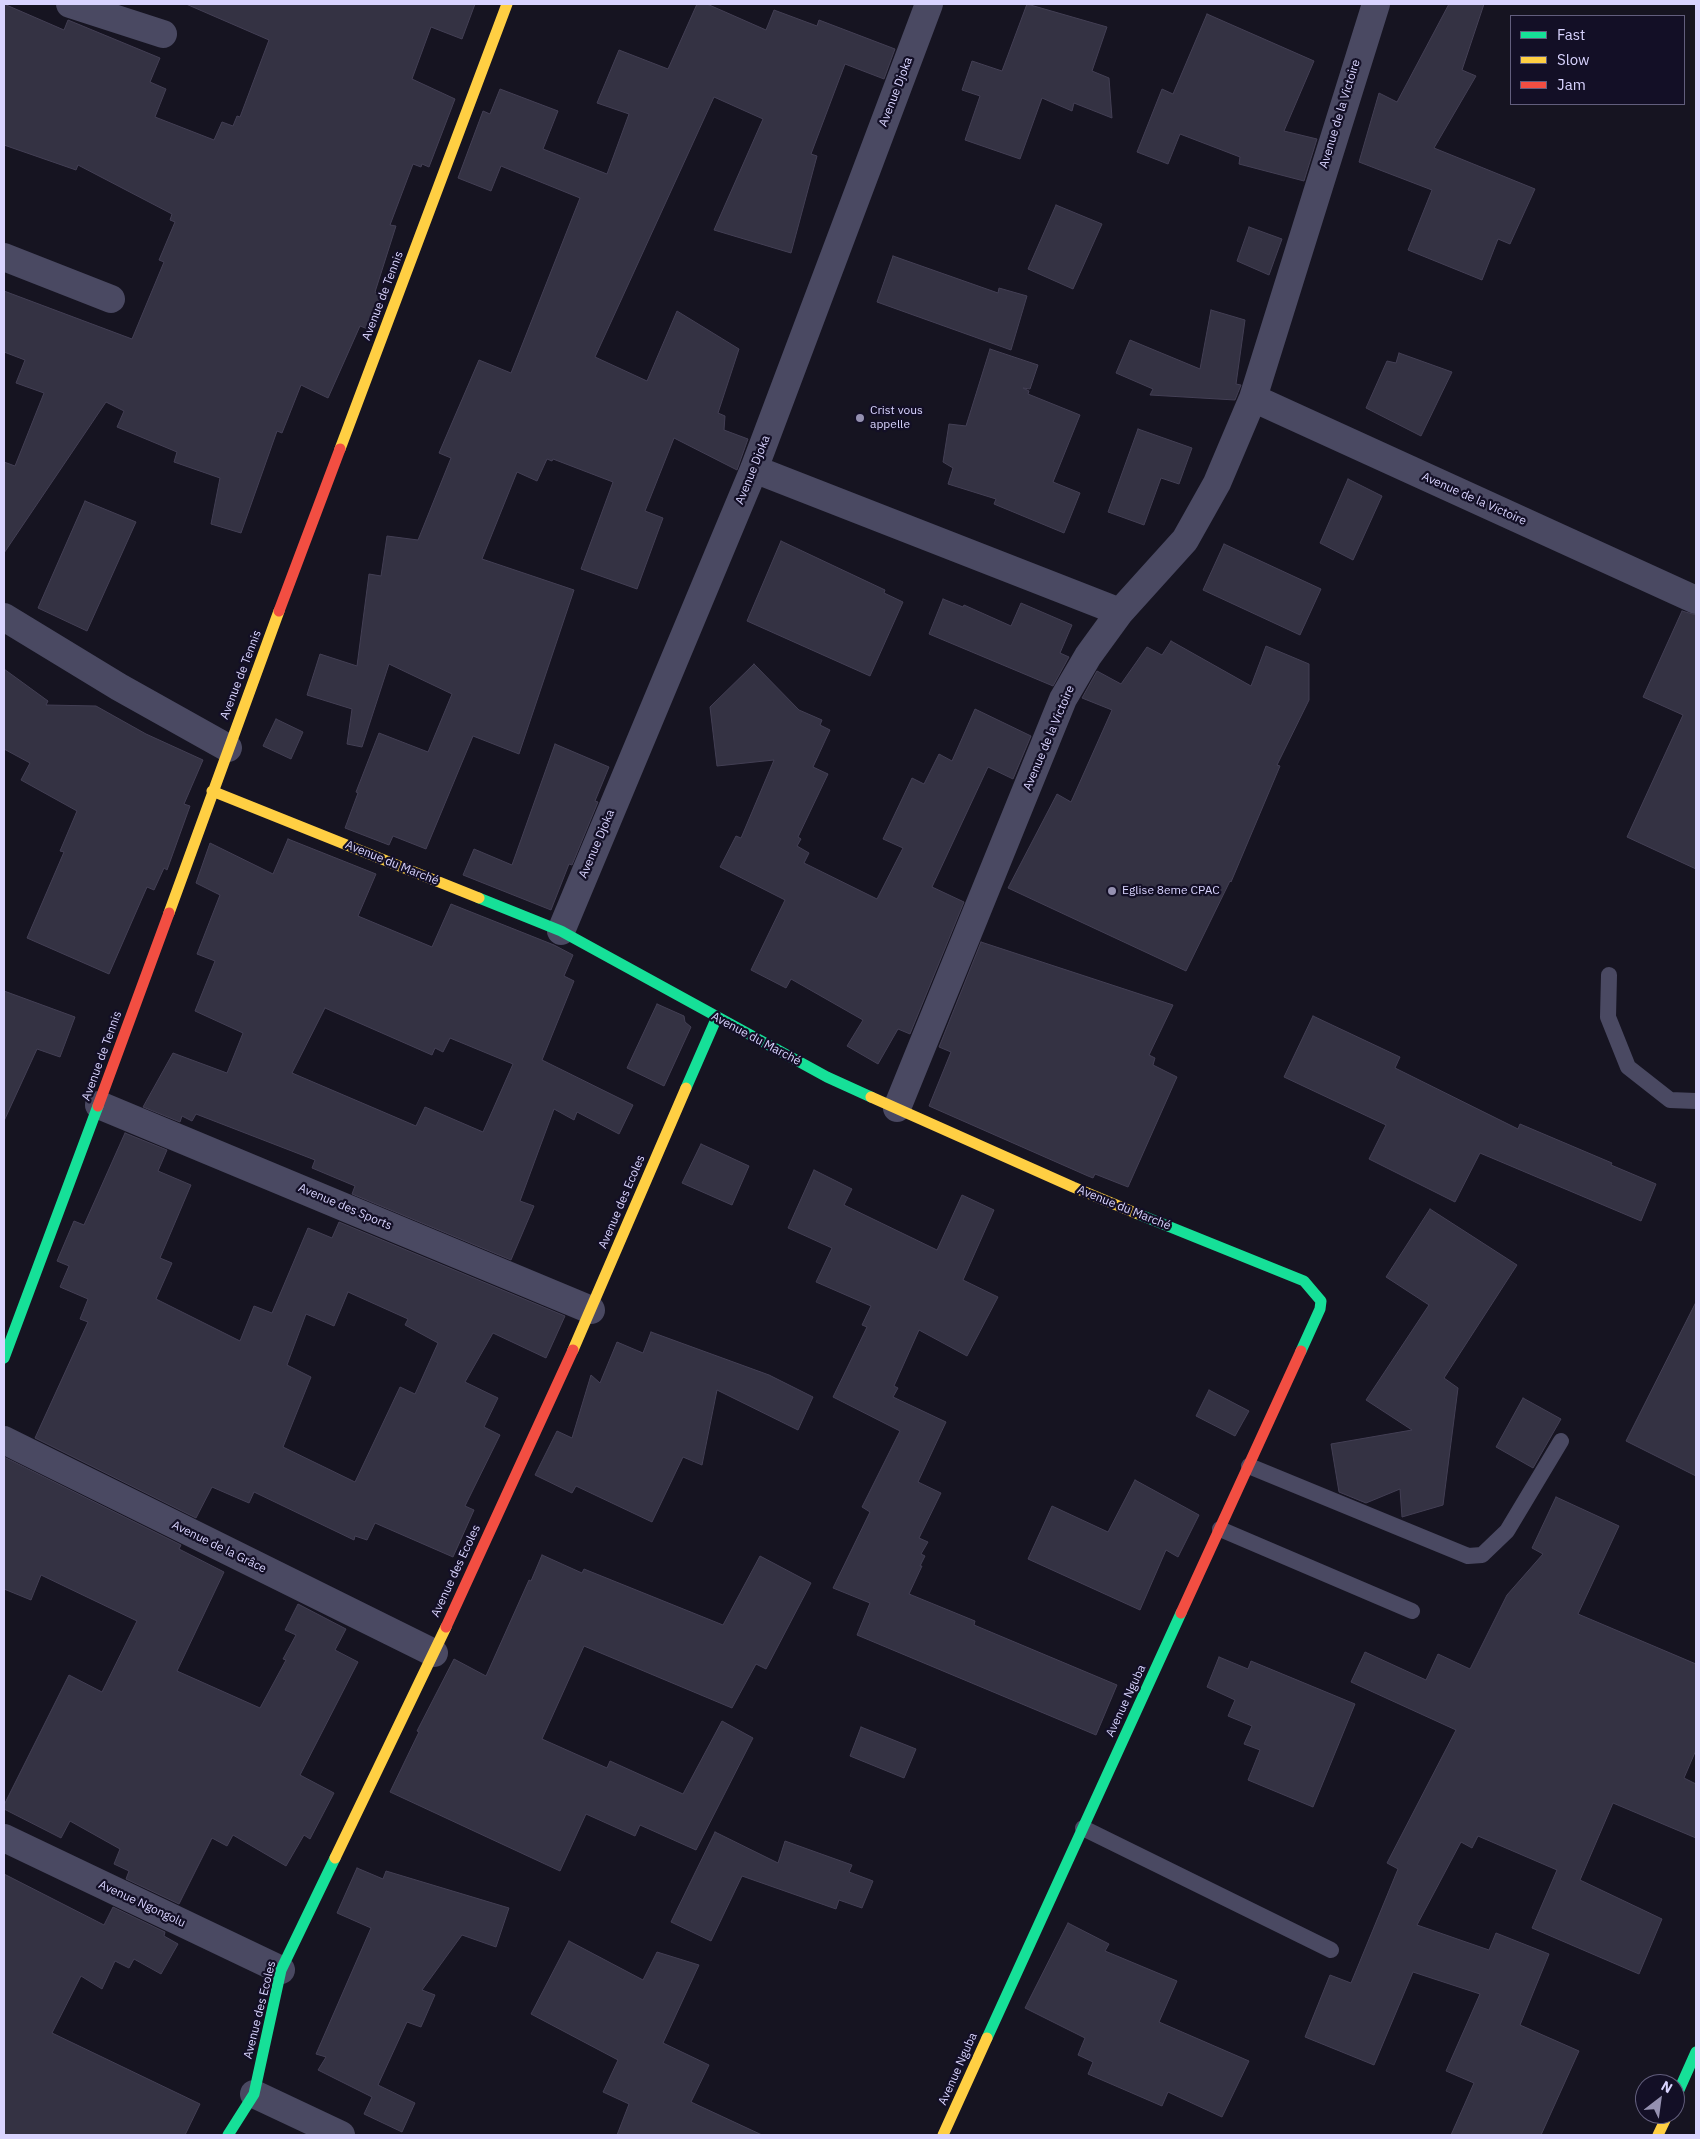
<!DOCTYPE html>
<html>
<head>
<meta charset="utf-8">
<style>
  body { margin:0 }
  #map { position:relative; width:1700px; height:2139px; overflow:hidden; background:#161421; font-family:"IBM Plex Sans",sans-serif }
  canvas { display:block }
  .frame { position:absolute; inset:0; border:5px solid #d9d4ff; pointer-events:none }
  .legend { position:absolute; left:1510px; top:15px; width:175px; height:90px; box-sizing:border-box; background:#130f26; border:1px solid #625e7d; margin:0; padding:6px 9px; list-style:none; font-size:15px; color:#d9d4ff }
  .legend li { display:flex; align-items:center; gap:10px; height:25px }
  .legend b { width:25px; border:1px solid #625e7d }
  .north { position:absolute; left:1635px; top:2074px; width:50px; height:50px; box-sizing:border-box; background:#130f26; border:1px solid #625e7d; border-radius:50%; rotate:30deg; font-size:14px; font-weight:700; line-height:20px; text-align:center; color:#d9d4ff }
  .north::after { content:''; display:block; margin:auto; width:18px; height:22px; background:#9591b1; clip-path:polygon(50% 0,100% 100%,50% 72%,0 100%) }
</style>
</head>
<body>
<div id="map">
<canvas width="1700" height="2139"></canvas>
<div class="frame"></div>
<ul class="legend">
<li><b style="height:6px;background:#16e098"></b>Fast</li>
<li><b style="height:6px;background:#ffcf43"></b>Slow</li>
<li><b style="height:6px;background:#f24e42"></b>Jam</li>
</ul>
<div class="north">N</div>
</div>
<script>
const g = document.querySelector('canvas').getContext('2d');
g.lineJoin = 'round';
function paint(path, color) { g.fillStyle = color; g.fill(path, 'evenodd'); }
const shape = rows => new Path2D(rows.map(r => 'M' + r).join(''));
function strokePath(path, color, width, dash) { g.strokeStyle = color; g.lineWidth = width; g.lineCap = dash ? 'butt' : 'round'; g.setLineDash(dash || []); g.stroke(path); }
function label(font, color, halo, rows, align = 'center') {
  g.font = font + ' "IBM Plex Sans",sans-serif'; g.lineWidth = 4.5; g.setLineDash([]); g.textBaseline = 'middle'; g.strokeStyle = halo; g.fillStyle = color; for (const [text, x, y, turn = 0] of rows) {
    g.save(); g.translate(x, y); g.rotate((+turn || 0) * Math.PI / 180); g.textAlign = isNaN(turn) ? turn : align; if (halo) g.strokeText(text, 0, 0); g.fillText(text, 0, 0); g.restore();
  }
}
const building = shape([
  [4,4,64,30,68,20,160,58,150,82,166,89,155,117,214,140,222,122,233,126,237,116,240,117,269,40,186,4,475,4,462,39,431,27,412,79,455,99,429,167,422,164,421,167,413,164,390,225,396,226,375,292,381,295,368,329,360,326,328,398,301,385,282,433,277,431,241,533,211,524,220,478,174,462,177,452,117,427,124,411,106,402,4,553,4,462,15,466,44,393,16,383,25,360,4,352,4,291,132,339,164,262,159,260,175,222,170,220,172,214,78,165,76,170,4,145,4,4],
  [697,4,707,4,766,30,774,10,817,26,819,20,895,49,884,79,845,64,811,154,817,156,791,253,714,230,763,119,714,97,595,357,647,381,677,311,739,349,718,413,725,416,724,430,748,439,737,470,674,438,645,511,663,518,637,589,581,569,613,482,553,459,552,461,547,459,537,481,517,472,482,559,574,590,519,754,473,736,426,849,393,836,389,845,345,828,358,793,356,792,379,733,428,752,452,694,389,664,362,747,347,744,352,709,307,695,320,654,357,666,369,574,381,576,387,536,418,540,451,458,439,453,479,360,511,373,580,198,501,166,491,191,458,178,483,111,490,114,500,89,558,111,543,149,607,174,629,114,597,103,619,50,668,69,697,4],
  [1027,4,1107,27,1092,71,1109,78,1112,118,1074,103,1072,111,1042,98,1020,159,965,140,980,96,962,90,972,61,1002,71,1027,4],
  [1449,4,1484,4,1462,70,1476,76,1434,148,1535,189,1510,244,1498,239,1482,280,1408,250,1432,190,1359,162,1379,93,1397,102,1449,4],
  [1207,14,1314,61,1284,131,1317,139,1304,181,1239,164,1240,157,1180,134,1168,164,1137,152,1162,89,1173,94,1207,14],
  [1056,205,1102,224,1073,289,1028,269,1056,205],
  [1249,227,1282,239,1269,275,1237,261,1249,227],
  [893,256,998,293,999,288,1027,296,1011,350,877,302,893,256],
  [1211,310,1245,320,1236,384,1241,385,1235,400,1150,395,1153,389,1116,373,1130,340,1200,369,1211,310],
  [990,349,1038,365,1030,389,1023,388,1029,391,1028,394,1080,415,1053,482,1080,493,1064,533,994,504,996,499,948,484,953,468,943,462,949,424,966,426,990,349],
  [1399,353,1452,372,1421,436,1366,408,1387,361,1396,363,1399,353],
  [1138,429,1192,448,1179,484,1161,478,1144,525,1108,512,1138,429],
  [1348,479,1382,496,1353,560,1320,543,1348,479],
  [85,501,136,522,87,631,38,608,85,501],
  [781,541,885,590,884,593,903,602,870,676,747,621,781,541],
  [1224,544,1321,589,1300,635,1203,590,1224,544],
  [943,599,963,607,964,605,1011,626,1021,603,1072,625,1060,653,1069,657,1053,686,929,634,943,599],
  [1682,611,1696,615,1696,869,1627,837,1683,715,1643,697,1682,611],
  [1171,641,1251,686,1266,646,1309,664,1309,700,1277,765,1280,766,1231,882,1230,881,1186,971,1008,888,1057,794,1071,802,1112,710,1082,698,1097,671,1121,684,1147,647,1162,655,1171,641],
  [754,664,799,710,822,720,820,725,830,730,813,767,828,774,798,837,801,839,797,846,809,853,804,863,877,899,903,848,883,839,912,778,924,784,939,754,952,761,975,709,1031,736,1013,779,988,767,932,887,964,902,910,1034,898,1029,878,1064,847,1046,863,1020,791,979,786,988,751,970,785,900,720,867,736,836,741,838,774,760,717,766,710,707,754,664],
  [4,669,48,701,46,705,96,706,146,734,203,760,184,804,190,806,167,870,164,868,154,890,147,887,109,974,27,938,64,852,60,851,77,811,21,780,30,763,4,749,4,669],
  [276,719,303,732,291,759,263,746,276,719],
  [555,744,609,767,595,801,598,802,572,865,569,864,551,910,463,875,474,849,512,865,555,744],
  [288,839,376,874,358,916,432,947,451,904,554,945,573,955,564,976,574,981,542,1060,633,1105,619,1134,577,1112,574,1120,554,1109,520,1201,534,1206,511,1260,352,1194,355,1186,312,1168,315,1160,196,1114,192,1121,182,1116,180,1122,143,1107,173,1053,227,1073,243,1033,195,1011,215,961,197,954,220,895,196,883,210,843,273,874,288,839],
  [325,1008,432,1055,435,1048,443,1052,450,1038,513,1064,483,1132,425,1107,416,1126,292,1073,325,1008],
  [981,942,1173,1005,1149,1055,1155,1058,1153,1065,1177,1077,1128,1187,1095,1174,1093,1178,1088,1176,929,1106,951,1052,939,1047,981,942],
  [4,991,75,1017,60,1057,37,1049,4,1121,4,991],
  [657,1004,684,1016,685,1022,691,1027,664,1086,627,1068,657,1004],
  [1313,1016,1400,1057,1395,1068,1518,1129,1520,1124,1612,1163,1611,1165,1656,1184,1641,1221,1480,1153,1455,1202,1369,1159,1386,1125,1284,1077,1313,1016],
  [125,1133,167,1150,158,1171,191,1185,160,1258,172,1263,156,1299,240,1341,254,1306,272,1313,308,1228,332,1238,339,1222,565,1316,546,1358,493,1333,465,1382,498,1398,484,1427,500,1435,465,1506,474,1510,453,1557,375,1523,367,1540,355,1536,354,1540,254,1492,249,1503,212,1487,196,1518,35,1438,88,1322,80,1319,88,1299,60,1287,69,1266,57,1261,74,1221,84,1225,125,1133],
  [348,1292,408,1319,405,1325,438,1343,415,1394,400,1387,355,1482,283,1447,311,1377,287,1365,306,1314,334,1326,348,1292],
  [701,1144,749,1166,732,1205,682,1183,701,1144],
  [814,1170,852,1189,844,1205,937,1250,962,1195,994,1210,963,1280,998,1297,967,1356,919,1330,894,1386,898,1388,893,1397,946,1422,918,1482,941,1493,919,1538,928,1542,921,1554,925,1556,920,1566,922,1566,909,1594,975,1621,974,1625,1117,1685,1096,1735,857,1635,870,1603,833,1588,870,1512,862,1507,900,1431,833,1397,867,1327,862,1325,871,1306,816,1282,832,1248,788,1228,814,1170],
  [1430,1209,1517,1265,1444,1378,1458,1388,1443,1505,1402,1517,1400,1489,1366,1503,1339,1492,1331,1444,1412,1430,1366,1400,1429,1305,1386,1277,1430,1209],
  [1696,1302,1696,1476,1626,1441,1696,1302],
  [651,1332,769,1375,813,1397,798,1430,717,1390,702,1465,683,1457,652,1522,576,1486,572,1493,535,1475,557,1431,572,1438,591,1375,600,1383,617,1342,643,1353,651,1332],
  [1209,1390,1249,1411,1235,1436,1196,1416,1209,1390],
  [1523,1398,1561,1419,1533,1468,1496,1447,1523,1398],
  [4,1457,181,1545,179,1549,224,1572,177,1671,260,1708,286,1660,283,1659,296,1635,285,1630,298,1604,346,1629,335,1650,358,1662,300,1775,334,1793,310,1839,304,1835,286,1866,233,1835,227,1846,212,1838,179,1904,126,1879,129,1871,114,1864,120,1849,70,1821,61,1838,4,1809,4,1805,69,1675,102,1692,137,1621,41,1575,31,1600,4,1589,4,1457],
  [1135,1480,1199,1515,1178,1557,1166,1550,1140,1610,1028,1559,1052,1506,1108,1532,1135,1480],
  [1556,1497,1619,1526,1578,1614,1696,1664,1696,1750,1684,1778,1696,1784,1696,1838,1613,1803,1580,1880,1662,1919,1639,1974,1532,1928,1557,1870,1478,1836,1472,1848,1461,1842,1417,1925,1489,1950,1496,1933,1549,1954,1520,2025,1579,2051,1541,2135,1451,2135,1474,2083,1446,2071,1480,1994,1413,1972,1374,2065,1305,2037,1330,1975,1351,1983,1398,1869,1387,1863,1456,1730,1351,1682,1365,1652,1426,1680,1438,1654,1470,1669,1507,1595,1543,1554,1532,1548,1556,1497],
  [542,1555,582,1573,584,1569,723,1625,760,1556,811,1583,766,1669,756,1664,732,1708,584,1646,542,1739,607,1768,610,1761,683,1794,722,1721,753,1738,696,1850,640,1825,635,1836,586,1814,560,1871,390,1792,419,1732,417,1731,454,1659,486,1676,529,1580,531,1581,542,1555],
  [1219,1657,1248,1669,1251,1661,1355,1704,1313,1807,1248,1780,1260,1750,1244,1744,1252,1726,1228,1716,1235,1700,1207,1687,1219,1657],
  [861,1727,916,1749,904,1778,850,1756,861,1727],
  [715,1832,778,1863,785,1841,852,1865,849,1872,873,1881,862,1908,839,1900,836,1909,742,1876,711,1941,671,1922,715,1832],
  [357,1868,383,1879,386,1871,509,1908,496,1947,462,1935,422,1990,435,1995,421,2027,407,2022,378,2085,415,2103,402,2132,364,2114,372,2097,318,2070,326,2057,316,2054,371,1928,337,1913,357,1868],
  [4,1874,104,1925,113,1907,165,1932,164,1936,178,1944,161,1974,134,1959,129,1968,115,1961,102,1989,81,1976,52,2033,200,2104,185,2135,4,2135,4,1874],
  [1068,1923,1109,1944,1105,1951,1177,1981,1159,2022,1249,2061,1222,2117,1168,2092,1162,2106,1088,2074,1093,2062,1078,2055,1085,2038,1025,2008,1068,1923],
  [569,1941,643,1980,657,1952,699,1965,663,2043,709,2065,691,2102,762,2135,617,2135,629,2104,603,2092,618,2060,531,2014,569,1941]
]);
const lane = shape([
  [1609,975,1608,1017,1628,1067,1670,1100,1696,1101],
  [1249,1466,1468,1556,1482,1555,1507,1531,1561,1441],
  [1220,1529,1412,1611],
  [1083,1828,1331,1950]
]);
const street = shape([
  [70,4,163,34],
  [4,257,111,299],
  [1253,398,1696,600],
  [754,469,1120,612],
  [4,617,119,687,228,748],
  [561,931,754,469,929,4],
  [99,1105,591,1310],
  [897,1108,1063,699,1088,656,1120,612,1185,540,1217,483,1253,398,1376,4],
  [4,1440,434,1653],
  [4,1838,281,1970],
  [254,2094,341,2135]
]);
const fast = shape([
  [479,898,561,931,827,1077,871,1097],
  [686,1088,717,1017],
  [1138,1214,1304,1281,1321,1301,1320,1309,1301,1351],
  [4,1358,98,1106],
  [987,2038,1181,1613],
  [1675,2099,1696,2052],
  [228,2135,254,2094,281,1970,335,1858]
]);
const slow = shape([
  [340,449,507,4],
  [212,791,479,898],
  [169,913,279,611],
  [871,1097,1073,1187,1138,1214],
  [573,1350,686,1088],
  [335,1858,446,1627],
  [943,2135,987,2038],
  [1658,2135,1668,2114]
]);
const jam = shape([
  [279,611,340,449],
  [98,1106,169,913],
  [1181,1613,1301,1351],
  [446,1627,573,1350]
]);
const markers = [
  [860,418,5,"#9591b1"],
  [1112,891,5,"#9591b1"]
];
const streetNames = [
  ["Avenue Djoka",896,92,-69],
  ["Avenue de la Victoire",1340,114,-73],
  ["Avenue de Tennis",383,296,-69],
  ["Avenue Djoka",753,470,-68],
  ["Avenue de la Victoire",1474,499,24],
  ["Avenue de Tennis",241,675,-69],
  ["Avenue de la Victoire",1049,738,-67],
  ["Avenue Djoka",597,844,-67],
  ["Avenue du Marché",392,863,22],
  ["Avenue du Marché",756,1039,28],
  ["Avenue de Tennis",102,1056,-70],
  ["Avenue des Ecoles",622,1202,-67],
  ["Avenue des Sports",345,1207,23],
  ["Avenue du Marché",1124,1208,22],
  ["Avenue de la Grâce",219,1547,26],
  ["Avenue des Ecoles",456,1571,-65],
  ["Avenue Nguba",1126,1701,-65],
  ["Avenue Ngongolu",142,1904,25],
  ["Avenue des Ecoles",260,2010,-76],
  ["Avenue Nguba",958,2069,-66]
];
const poiNames = [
  ["Crist vous",870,411],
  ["appelle",870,425],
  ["Eglise 8eme CPAC",1122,891]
];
paint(building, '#343243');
strokePath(building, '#433f54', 1);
strokePath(lane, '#4a4962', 16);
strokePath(street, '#4a4962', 28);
strokePath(fast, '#16e098', 11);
strokePath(slow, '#ffcf43', 11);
strokePath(jam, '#f24e42', 11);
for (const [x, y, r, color] of markers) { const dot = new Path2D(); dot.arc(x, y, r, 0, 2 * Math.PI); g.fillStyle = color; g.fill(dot); strokePath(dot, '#130f26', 2); }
label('12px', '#d9d4ff', '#130f26', streetNames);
label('12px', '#d9d4ff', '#130f26', poiNames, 'left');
</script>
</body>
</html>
